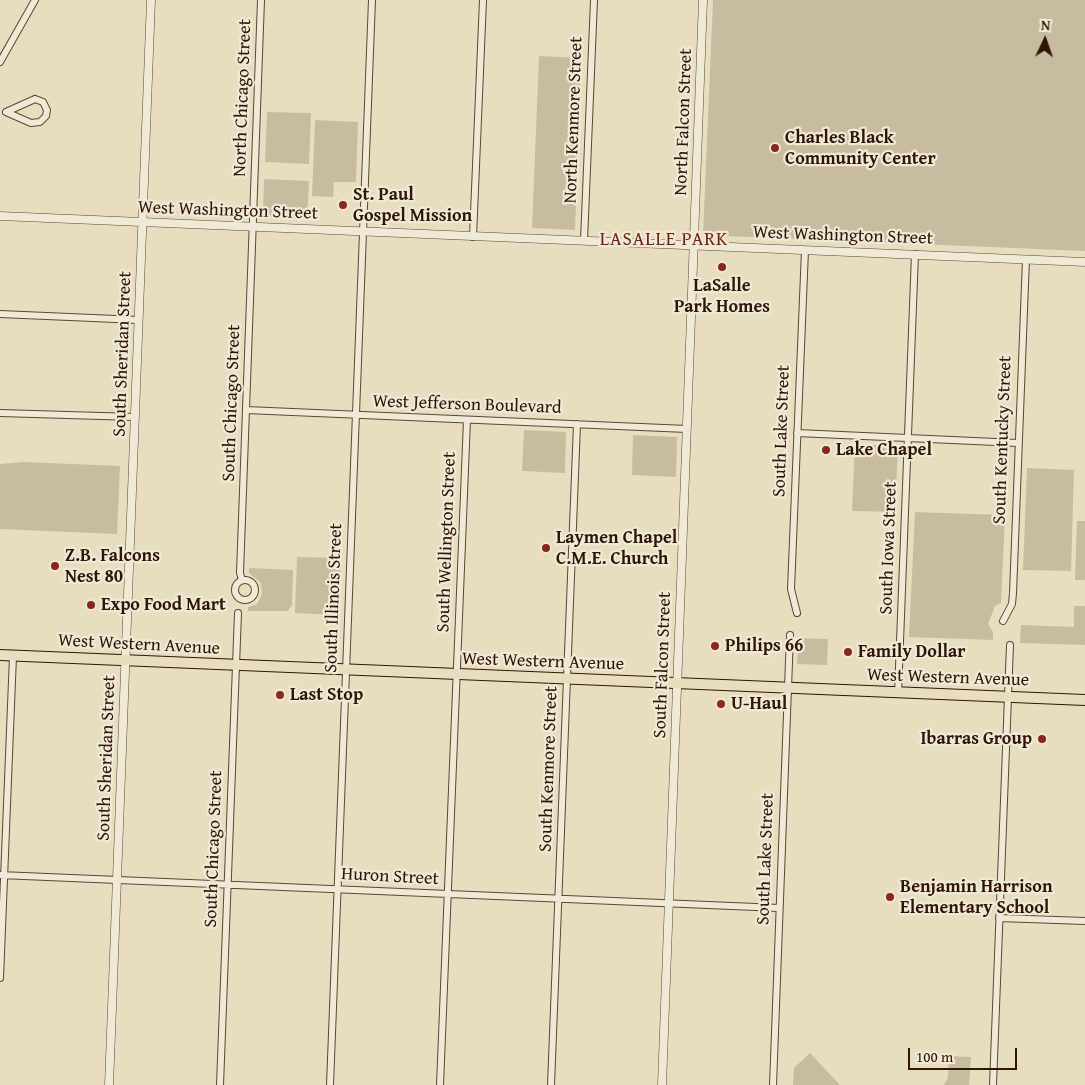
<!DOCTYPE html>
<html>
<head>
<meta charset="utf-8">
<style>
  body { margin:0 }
  #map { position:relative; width:1085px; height:1085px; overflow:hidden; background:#e7dec0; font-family:"Gentium Book Plus",serif }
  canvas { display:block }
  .north { position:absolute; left:1020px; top:15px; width:50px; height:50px; -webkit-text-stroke:4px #efead6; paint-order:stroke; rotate:3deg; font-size:14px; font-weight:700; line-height:20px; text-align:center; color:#301405 }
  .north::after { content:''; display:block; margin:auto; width:18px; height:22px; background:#301405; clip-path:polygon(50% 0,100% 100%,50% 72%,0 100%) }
  .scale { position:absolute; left:908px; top:1048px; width:109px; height:22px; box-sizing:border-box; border:2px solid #301405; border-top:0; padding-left:6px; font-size:15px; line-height:18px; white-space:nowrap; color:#301405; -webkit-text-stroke:4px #efead6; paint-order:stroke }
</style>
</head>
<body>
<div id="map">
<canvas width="1085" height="1085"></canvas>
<div class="north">N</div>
<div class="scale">100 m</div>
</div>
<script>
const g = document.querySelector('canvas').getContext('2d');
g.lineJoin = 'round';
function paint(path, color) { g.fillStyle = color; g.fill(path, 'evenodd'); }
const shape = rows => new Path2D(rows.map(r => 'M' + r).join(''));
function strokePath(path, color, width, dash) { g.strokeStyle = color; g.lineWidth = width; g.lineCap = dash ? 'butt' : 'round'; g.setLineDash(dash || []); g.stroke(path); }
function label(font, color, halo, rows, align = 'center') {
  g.font = font + ' "Gentium Book Plus",serif'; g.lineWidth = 4.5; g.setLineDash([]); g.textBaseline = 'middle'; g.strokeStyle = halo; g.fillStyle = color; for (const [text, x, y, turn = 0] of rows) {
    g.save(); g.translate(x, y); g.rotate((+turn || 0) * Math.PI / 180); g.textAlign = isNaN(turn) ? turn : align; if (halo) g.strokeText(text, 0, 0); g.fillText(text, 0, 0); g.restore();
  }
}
const green = shape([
  [713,0,1085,0,1085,251,703,235],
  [539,56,581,58,575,230,532,228],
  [267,112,311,113,309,164,265,162],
  [315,120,358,122,356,182,334,182,333,197,312,196],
  [264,179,309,181,307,219,263,217],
  [524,430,566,432,565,473,522,471],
  [633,435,677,437,676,477,632,475],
  [855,444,898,446,895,512,852,511],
  [24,462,120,466,117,534,0,529,0,464],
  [1027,468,1074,470,1071,571,1023,570],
  [915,512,1005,515,1001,603,995,606,988,624,993,632,993,640,909,637],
  [1077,521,1085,521,1085,580,1075,580],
  [297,557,341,558,339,615,295,613],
  [249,568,293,570,292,605,288,611,248,611,248,607,257,604,262,594,261,583,249,573],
  [1074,606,1085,606,1085,645,1020,643,1021,625,1074,627],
  [799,638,828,639,827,665,797,664],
  [810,1053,840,1085,793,1085,794,1068],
  [949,1056,971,1057,969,1085,944,1085,948,1077]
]);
const minor = shape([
  [0,62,35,0],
  [35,99,43,102,47,110,46,116,40,122,31,123,6,112,35,99],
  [473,237,483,0],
  [584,241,594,0],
  [0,314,139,320],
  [246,410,687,429],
  [0,413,135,417],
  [797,433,1018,443],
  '235 590a10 10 0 1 1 20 0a10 10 0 1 1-20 0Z',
  [242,580,240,573,261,0],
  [797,613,791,589,805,250],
  [1003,621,1012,604,1013,593,1026,259],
  [898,693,915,254],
  [0,875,779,908],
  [999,918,1085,921],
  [0,978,13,656],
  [220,1085,238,613],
  [330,1085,372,0],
  [440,1085,467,420],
  [551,1085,577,424],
  [773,1085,790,635],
  [993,1085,1010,645]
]);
const tertiary = shape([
  [0,216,1085,262],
  [109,1085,151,0],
  [662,1085,703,0]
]);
const primary = shape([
  [0,655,1085,700]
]);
const markers = [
  [775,148,5,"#8f2418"],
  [343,205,5,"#8f2418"],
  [722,267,5,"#8f2418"],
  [826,450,5,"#8f2418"],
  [546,548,5,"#8f2418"],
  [55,566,5,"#8f2418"],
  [91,605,5,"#8f2418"],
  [715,646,5,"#8f2418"],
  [848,652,5,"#8f2418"],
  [280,695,5,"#8f2418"],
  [721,704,5,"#8f2418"],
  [1042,739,5,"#8f2418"],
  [890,897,5,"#8f2418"]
];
const streetNames = [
  ["North Chicago Street",243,98,-88],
  ["North Kenmore Street",574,120,-88],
  ["North Falcon Street",684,122,-88],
  ["West Washington Street",228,211,2],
  ["West Washington Street",843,236,2],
  ["South Sheridan Street",123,354,-88],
  ["South Chicago Street",232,403,-88],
  ["West Jefferson Boulevard",467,405,2],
  ["South Lake Street",782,431,-88],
  ["South Kentucky Street",1003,440,-88],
  ["South Wellington Street",447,542,-88],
  ["South Iowa Street",889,548,-88],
  ["South Illinois Street",334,598,-88],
  ["West Western Avenue",139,645,3],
  ["West Western Avenue",543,662,2],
  ["South Falcon Street",663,665,-88],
  ["West Western Avenue",948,678,2],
  ["South Sheridan Street",107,758,-88],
  ["South Kenmore Street",549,769,-88],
  ["South Chicago Street",214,849,-88],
  ["South Lake Street",766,859,-88],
  ["Huron Street",390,877,3]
];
const poiNames = [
  ["Charles Black",785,138],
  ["Community Center",785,159],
  ["St. Paul",353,195],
  ["Gospel Mission",353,216],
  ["LaSalle",722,286,"center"],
  ["Park Homes",722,307,"center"],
  ["Lake Chapel",836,450],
  ["Laymen Chapel",556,538],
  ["C.M.E. Church",556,559],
  ["Z.B. Falcons",65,556],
  ["Nest 80",65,577],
  ["Expo Food Mart",101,605],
  ["Philips 66",725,646],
  ["Family Dollar",858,652],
  ["Last Stop",290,695],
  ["U-Haul",731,704],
  ["Ibarras Group",1032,739,"right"],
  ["Benjamin Harrison",900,887],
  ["Elementary School",900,908]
];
const neighbourhoodNames = [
  ["LASALLE PARK",664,240]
];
paint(green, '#c8bca0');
strokePath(minor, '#5e4634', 8);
strokePath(tertiary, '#5e4634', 9);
strokePath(primary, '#301405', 12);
strokePath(minor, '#efead6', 6);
strokePath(tertiary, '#efead6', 8);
strokePath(primary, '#e7dec0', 10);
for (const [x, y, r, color] of markers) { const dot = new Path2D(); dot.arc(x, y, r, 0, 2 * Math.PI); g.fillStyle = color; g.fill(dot); strokePath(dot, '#efead6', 2); }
label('18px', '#301405', '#efead6', streetNames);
label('bold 18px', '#301405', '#efead6', poiNames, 'left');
g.letterSpacing = '1px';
label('19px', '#7a1f14', '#efead6', neighbourhoodNames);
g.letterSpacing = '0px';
</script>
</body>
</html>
